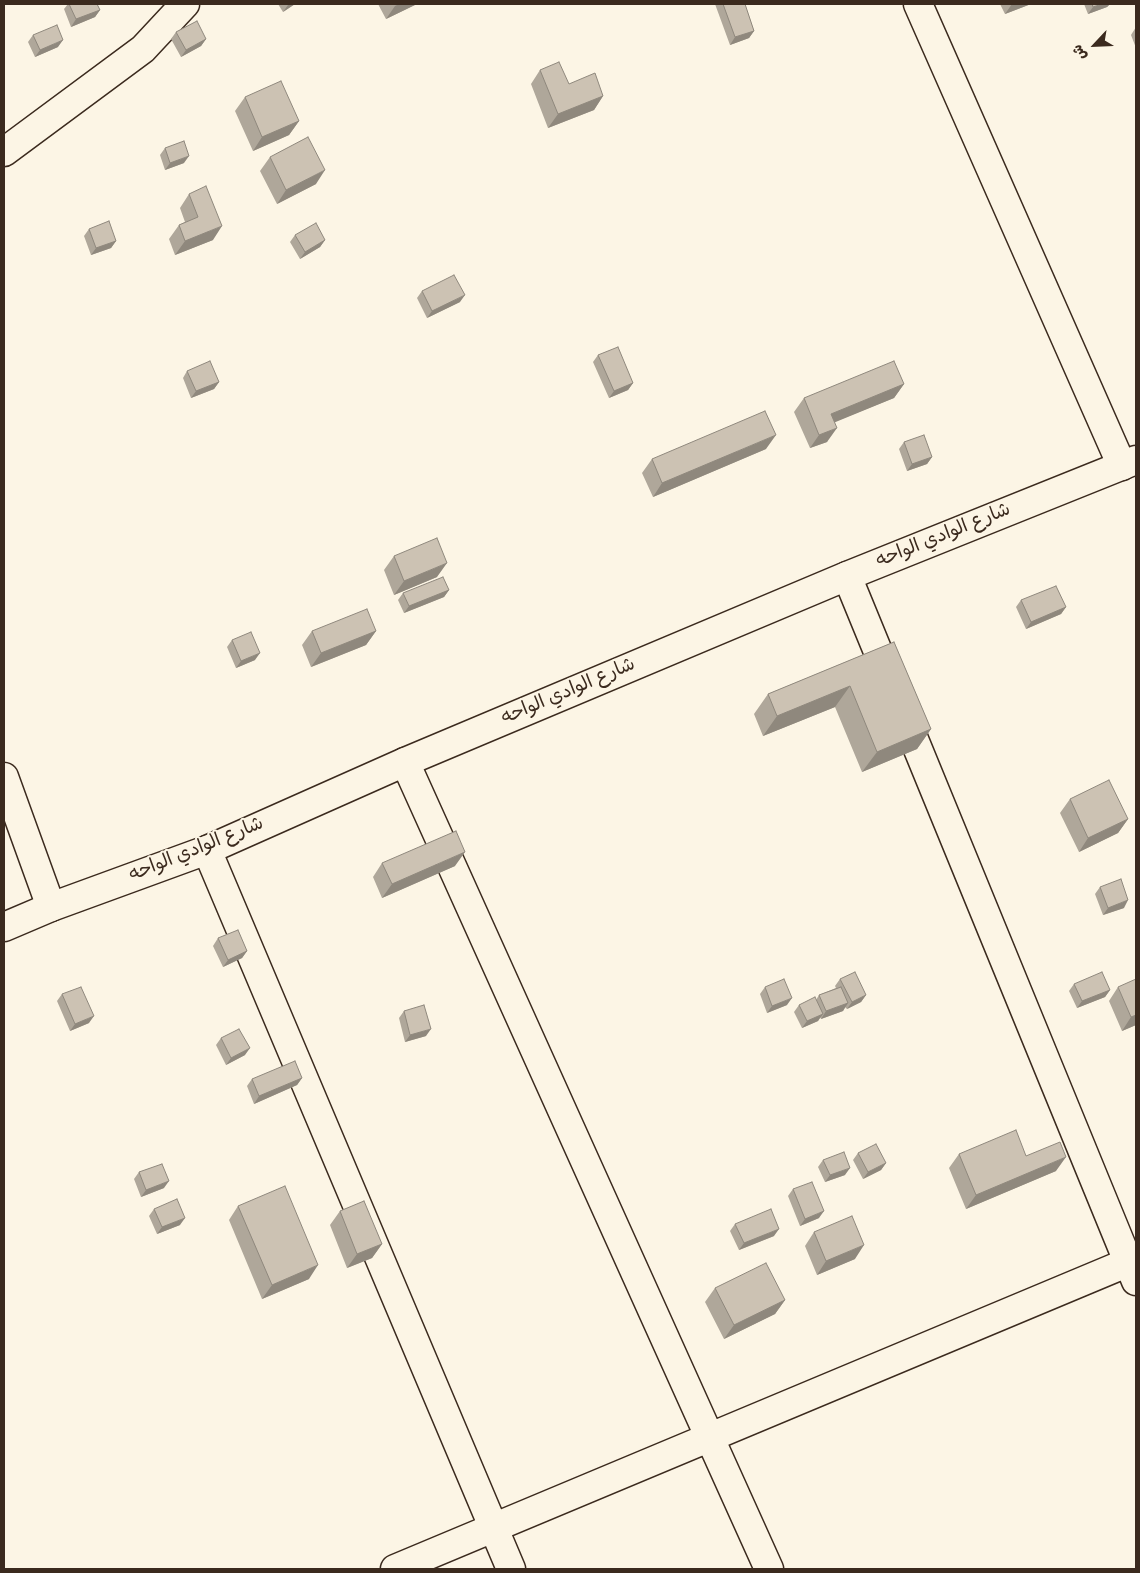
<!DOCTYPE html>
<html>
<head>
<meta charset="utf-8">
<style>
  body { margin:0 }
  #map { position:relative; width:1140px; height:1573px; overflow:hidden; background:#fcf5e5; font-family:"Gochi Hand","Playpen Sans Arabic",sans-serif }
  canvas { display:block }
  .frame { position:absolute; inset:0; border:5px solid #3b2a1e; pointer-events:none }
  .north { position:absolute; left:1070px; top:20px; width:50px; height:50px; -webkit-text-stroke:4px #fcf5e5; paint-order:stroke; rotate:245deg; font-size:14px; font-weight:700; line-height:20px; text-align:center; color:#3b2a1e }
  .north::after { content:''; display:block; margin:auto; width:18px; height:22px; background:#3b2a1e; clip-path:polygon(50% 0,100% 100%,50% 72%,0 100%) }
</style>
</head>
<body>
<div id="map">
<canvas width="1140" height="1573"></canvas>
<div class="frame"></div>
<div class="north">ش</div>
</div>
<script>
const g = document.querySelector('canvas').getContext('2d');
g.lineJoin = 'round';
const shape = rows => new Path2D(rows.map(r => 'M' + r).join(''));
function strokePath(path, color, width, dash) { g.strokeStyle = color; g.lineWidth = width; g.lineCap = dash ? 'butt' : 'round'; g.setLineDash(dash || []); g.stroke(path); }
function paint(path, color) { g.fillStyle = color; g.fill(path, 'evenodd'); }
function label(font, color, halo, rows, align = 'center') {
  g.font = font + ' "Gochi Hand","Playpen Sans Arabic",sans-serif'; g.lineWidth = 4; g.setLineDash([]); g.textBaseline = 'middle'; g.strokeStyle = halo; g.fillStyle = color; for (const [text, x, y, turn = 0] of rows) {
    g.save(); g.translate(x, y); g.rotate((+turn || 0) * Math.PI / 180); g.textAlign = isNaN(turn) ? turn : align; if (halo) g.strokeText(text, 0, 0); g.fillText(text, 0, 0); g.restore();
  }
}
const minor = shape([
  [918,4,1122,466],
  [4,152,143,49,185,4],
  [847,576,1136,1281],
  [405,762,769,1569],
  [4,777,51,907],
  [207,850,511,1569],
  [395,1569,1136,1259]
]);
const major = shape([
  [4,927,51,907,207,850,405,762,847,576,1136,460]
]);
const wall = shape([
  [68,4,97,4,100,10,95,17,71,27,64,9],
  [278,4,295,4,283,12],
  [378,4,417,4,386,19],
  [715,4,745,4,754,31,749,38,730,45],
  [1000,4,1031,4,1005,14],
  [1084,4,1110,4,1107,7,1088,14],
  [1136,27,1136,48,1131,35],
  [176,32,206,39,201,46,181,57,171,39],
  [33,35,58,47,35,57,28,42],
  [540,70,569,84,603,96,594,110,548,128,531,84],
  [245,97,299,121,289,135,253,151,235,111],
  [165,148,184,163,165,170,160,155],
  [270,157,316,184,277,204,260,171],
  [189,194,213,240,175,255,169,239,179,225,185,222,180,208],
  [89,229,116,241,111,248,91,255,84,236],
  [295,235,325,240,320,247,300,259,290,242],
  [422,291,460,302,427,318,417,298],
  [598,355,633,383,628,390,609,398,593,362],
  [187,371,219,382,214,389,191,398,183,378],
  [904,384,894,398,834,422,827,442,810,448,794,412,804,398],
  [904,442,932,457,927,464,907,471,899,449],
  [766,449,653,497,642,473,652,459],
  [394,556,437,577,394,595,384,570],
  [449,590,444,597,404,613,398,600,403,593],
  [1021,600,1066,607,1061,614,1026,629,1016,607],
  [312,631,376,631,366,645,311,667,302,645],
  [232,640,255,660,236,668,227,647],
  [894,642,931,729,917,749,862,772,835,707,763,736,754,714,768,694],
  [1070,799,1128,819,1118,833,1079,852,1060,813],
  [382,863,455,866,382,898,373,877],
  [1100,887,1124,908,1103,915,1095,894],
  [218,938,247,951,242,958,223,967,213,946],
  [840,979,866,995,861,1002,847,1009,845,1007,843,1011,821,1019,820,1017,818,1021,802,1028,794,1012,799,1005,816,1000,819,995,836,988,835,986],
  [1074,984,1110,990,1105,997,1077,1008,1069,991],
  [765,987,787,1005,767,1013,760,994],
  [1118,987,1136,1025,1122,1031,1109,1001],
  [62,994,89,1023,70,1031,57,1001],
  [404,1011,426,1036,405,1042,399,1018],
  [221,1038,245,1055,226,1065,216,1045],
  [302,1078,297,1085,254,1104,247,1086,252,1079],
  [858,1153,886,1163,881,1170,863,1179,853,1160],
  [959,1154,1026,1156,1056,1171,966,1209,949,1168],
  [823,1160,845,1175,825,1182,818,1167],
  [139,1172,164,1188,141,1197,134,1179],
  [793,1189,819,1218,800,1226,788,1196],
  [238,1206,309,1279,262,1299,229,1220],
  [154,1209,180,1225,157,1234,149,1216],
  [340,1211,382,1244,372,1258,347,1268,330,1225],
  [735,1224,774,1236,739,1250,730,1231],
  [814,1232,855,1259,817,1275,805,1246],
  [715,1288,785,1300,775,1314,724,1339,705,1302]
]);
const shadedWall = shape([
  [290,4,295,4,283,12,288,5],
  [399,4,417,4,386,19,395,6],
  [1012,4,1031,4,1005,14],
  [1102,4,1110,4,1107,7,1088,14,1093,7],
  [100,10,95,17,71,27,76,19],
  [754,31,749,38,730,45,735,37],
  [206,39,201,46,181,57,186,50],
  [63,40,58,47,35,57,40,50],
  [603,96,594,110,548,128,558,114],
  [299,121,289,135,253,151,262,137],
  [189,156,184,163,165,170,170,163],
  [325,170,316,184,277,204,286,190],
  [222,226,213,240,175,255,185,241],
  [325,240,320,247,300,259,305,252],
  [116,241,111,248,91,255,96,248],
  [465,295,460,302,427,318,432,311],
  [219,382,214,389,191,398,196,391],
  [633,383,628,390,609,398,614,391],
  [904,384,894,398,821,428,831,414],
  [837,428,827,442,810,448,819,435],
  [776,435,766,449,653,497,662,483],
  [932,457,927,464,907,471,912,464],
  [447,563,437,577,394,595,404,581],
  [449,590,444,597,404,613,409,606],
  [1066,607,1061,614,1026,629,1031,622],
  [376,631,366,645,311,667,321,653],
  [260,653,255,660,236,668,241,661],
  [850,686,835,707,763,736,777,716],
  [931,729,917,749,862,772,877,752],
  [1128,819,1118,833,1079,852,1088,838],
  [465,852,455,866,382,898,392,884],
  [1128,900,1124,908,1103,915,1108,908],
  [247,951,242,958,223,967,228,960],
  [1110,990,1105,997,1077,1008,1082,1001],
  [866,995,861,1002,847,1009,852,1002],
  [792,998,787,1005,767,1013,772,1006],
  [848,1003,843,1011,821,1019,826,1011],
  [823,1014,818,1021,802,1028,807,1021],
  [1136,1015,1136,1025,1122,1031,1131,1017],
  [94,1016,89,1023,70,1031,75,1024],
  [431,1029,426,1036,405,1042,410,1035],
  [250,1048,245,1055,226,1065,231,1058],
  [302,1078,297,1085,254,1104,259,1096],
  [1066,1157,1056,1171,966,1209,976,1195],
  [886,1163,881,1170,863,1179,868,1172],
  [850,1168,845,1175,825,1182,830,1175],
  [169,1181,164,1188,141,1197,146,1190],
  [824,1211,819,1218,800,1226,805,1219],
  [185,1218,180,1225,157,1234,162,1227],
  [779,1229,774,1236,739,1250,744,1243],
  [382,1244,372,1258,347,1268,357,1254],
  [864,1245,855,1259,817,1275,826,1261],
  [318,1265,309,1279,262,1299,272,1285],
  [785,1300,775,1314,724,1339,734,1325]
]);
const building = shape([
  [69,4,97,4,100,10,76,19,69,4],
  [723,4,745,4,754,31,735,37,723,4],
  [1092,4,1102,4,1093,7,1092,4],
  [197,21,206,39,186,50,176,32,197,21],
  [57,25,63,40,40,50,33,35,57,25],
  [559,62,569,84,595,73,603,96,558,114,540,70,559,62],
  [281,81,299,121,262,137,245,97,281,81],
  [308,137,325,170,286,190,270,157,308,137],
  [184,141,189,156,170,163,165,148,184,141],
  [206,186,222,226,185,241,179,225,198,217,189,194,206,186],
  [109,221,116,241,96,248,89,229,109,221],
  [316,223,325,240,305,252,295,235,316,223],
  [454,275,465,295,432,311,422,291,454,275],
  [618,347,633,383,614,391,598,355,618,347],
  [210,361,219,382,196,391,187,371,210,361],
  [894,361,904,384,831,414,837,428,819,435,804,398,894,361],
  [765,411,776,435,662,483,652,459,765,411],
  [924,435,932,457,912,464,904,442,924,435],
  [437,538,447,563,404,581,394,556,437,538],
  [443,577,449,590,409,606,403,593,443,577],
  [1056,586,1066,607,1031,622,1021,600,1056,586],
  [367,609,376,631,321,653,312,631,367,609],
  [251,632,260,653,241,661,232,640,251,632],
  [894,642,931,729,877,752,850,686,777,716,768,694,894,642],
  [1109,780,1128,819,1088,838,1070,799,1109,780],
  [456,831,465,852,392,884,382,863,456,831],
  [1121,879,1128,900,1108,908,1100,887,1121,879],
  [238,930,247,951,228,960,218,938,238,930],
  [855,972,866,995,852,1002,840,979,855,972],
  [1102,972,1110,990,1082,1001,1074,984,1102,972],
  [784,979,792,998,772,1006,765,987,784,979],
  [1136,979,1136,1015,1131,1017,1118,987,1136,979],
  [81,987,94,1016,75,1024,62,994,81,987],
  [841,987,848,1003,826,1011,819,995,841,987],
  [815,997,823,1014,807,1021,799,1005,815,997],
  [424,1005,431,1029,410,1035,404,1011,424,1005],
  [239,1029,250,1048,231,1058,221,1038,239,1029],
  [295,1061,302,1078,259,1096,252,1079,295,1061],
  [1016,1130,1026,1156,1060,1142,1066,1157,976,1195,959,1154,1016,1130],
  [876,1144,886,1163,868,1172,858,1153,876,1144],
  [844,1152,850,1168,830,1175,823,1160,844,1152],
  [162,1164,169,1181,146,1190,139,1172,162,1164],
  [812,1182,824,1211,805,1219,793,1189,812,1182],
  [285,1186,318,1265,272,1285,238,1206,285,1186],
  [177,1199,185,1218,162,1227,154,1209,177,1199],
  [364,1201,382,1244,357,1254,340,1211,364,1201],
  [771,1209,779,1229,744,1243,735,1224,771,1209],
  [852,1216,864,1245,826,1261,814,1232,852,1216],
  [766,1263,785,1300,734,1325,715,1288,766,1263]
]);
const streetNames = [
  ["شارع الوادي الواحه",944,537,-22],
  ["شارع الوادي الواحه",569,693,-23],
  ["شارع الوادي الواحه",197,851,-22]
];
strokePath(minor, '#3b2a1e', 31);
strokePath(major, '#3b2a1e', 31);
strokePath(minor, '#fcf5e5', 28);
strokePath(major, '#fcf5e5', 28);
paint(wall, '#afa79a');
paint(shadedWall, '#8f887d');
paint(building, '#ccc2b3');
strokePath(building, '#8f887d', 1);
label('19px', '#3b2a1e', '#fcf5e5', streetNames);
</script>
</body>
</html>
